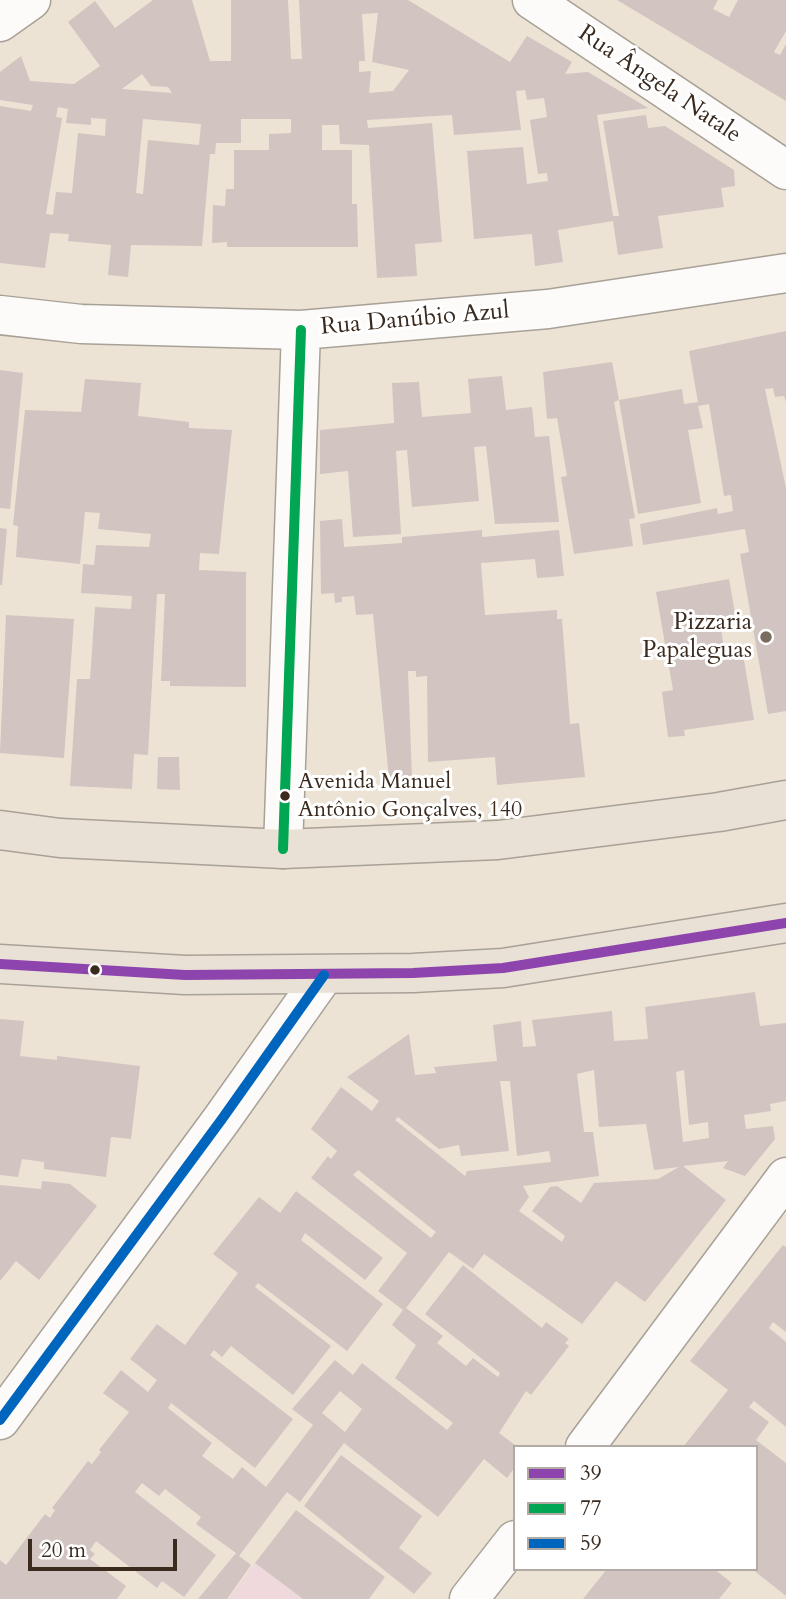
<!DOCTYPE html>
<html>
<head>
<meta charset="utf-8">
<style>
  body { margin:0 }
  #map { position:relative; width:786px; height:1599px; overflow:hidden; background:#ece3d5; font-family:Cardo,serif }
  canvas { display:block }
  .legend { position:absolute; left:513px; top:1445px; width:245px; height:126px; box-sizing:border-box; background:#fff; border:2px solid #b1aaa5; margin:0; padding:9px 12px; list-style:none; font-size:21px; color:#3b2a1e }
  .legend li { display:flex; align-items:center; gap:14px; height:35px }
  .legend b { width:35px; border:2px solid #b1aaa5 }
  .scale { position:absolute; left:28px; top:1539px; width:149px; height:32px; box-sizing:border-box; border:4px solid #3b2a1e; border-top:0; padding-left:9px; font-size:21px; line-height:24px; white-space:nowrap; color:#3b2a1e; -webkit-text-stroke:5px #fff; paint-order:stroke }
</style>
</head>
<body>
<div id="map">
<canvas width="786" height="1599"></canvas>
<ul class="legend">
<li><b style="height:9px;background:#8e44ad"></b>39</li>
<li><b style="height:9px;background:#00a651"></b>77</li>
<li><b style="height:9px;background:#0065bd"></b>59</li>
</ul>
<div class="scale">20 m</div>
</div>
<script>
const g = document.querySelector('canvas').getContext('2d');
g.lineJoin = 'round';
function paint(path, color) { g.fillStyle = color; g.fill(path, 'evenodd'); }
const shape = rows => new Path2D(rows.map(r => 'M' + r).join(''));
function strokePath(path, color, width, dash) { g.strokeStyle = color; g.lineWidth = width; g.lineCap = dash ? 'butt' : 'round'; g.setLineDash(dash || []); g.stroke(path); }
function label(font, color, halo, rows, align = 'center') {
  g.font = font + ' Cardo,serif'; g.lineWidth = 6; g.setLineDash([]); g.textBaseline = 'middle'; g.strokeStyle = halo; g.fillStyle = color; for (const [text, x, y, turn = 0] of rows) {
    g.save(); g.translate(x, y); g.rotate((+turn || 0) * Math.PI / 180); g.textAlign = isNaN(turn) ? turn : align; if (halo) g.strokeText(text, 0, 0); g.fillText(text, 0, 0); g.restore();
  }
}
const built = shape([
  [255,1563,303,1599,228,1599]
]);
const building = shape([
  [153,0,192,0,210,61,231,61,231,0,288,0,291,59,302,59,299,0,408,0,510,62,527,36,572,62,565,74,588,72,648,108,597,115,613,216,619,216,603,121,646,115,648,128,665,126,734,170,735,186,721,188,724,207,658,216,663,248,618,255,613,221,558,230,563,262,535,266,532,234,474,239,467,151,523,147,527,184,548,181,547,173,538,174,530,120,547,117,544,98,527,100,525,90,516,91,521,130,454,135,452,115,367,120,368,128,432,123,442,242,415,244,417,276,377,278,369,145,340,144,339,125,322,125,322,150,352,150,352,204,357,204,358,247,227,247,227,242,212,243,213,205,225,206,226,189,234,189,234,150,269,150,269,134,291,133,291,119,241,119,241,143,216,143,215,154,210,154,202,246,131,245,128,277,108,275,111,245,68,241,69,234,50,233,45,268,0,263,0,106,31,111,33,105,0,100,0,72,21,56,30,81,74,84,100,66,68,22,95,1,115,28],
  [378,13,372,62,409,70,393,91,369,93,371,71,359,72,359,61,365,61,362,14],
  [142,74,151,86,168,87,172,93,122,89],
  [58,107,68,109,66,123,91,125,91,118,106,119,105,136,78,133,72,193,56,192,53,215,46,214,62,118,56,117],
  [143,119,201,124,199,145,148,140,143,194,136,193],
  [617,0,718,0,713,9,729,17,738,0,786,0,786,31,774,52,780,55,786,44,786,101],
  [786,331,786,402,784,396,775,397,773,388,765,389,786,488,786,711,768,714,740,554,749,552,745,529,643,545,640,524,717,508,718,514,733,511,731,495,724,496,709,404,698,406,703,428,688,430,701,503,638,514,619,400,682,389,684,404,698,402,689,351],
  [612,362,619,400,614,402,635,518,629,519,633,546,574,554,561,477,567,476,557,418,547,419,543,372],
  [0,370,23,373,10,509,0,508],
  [502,376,506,410,532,407,535,437,549,436,559,522,495,524,486,446,474,447,479,501,412,507,407,450,396,451,401,534,353,537,348,471,320,474,320,430,394,423,392,383,419,382,422,417,471,413,468,379],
  [85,379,141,383,138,416,189,422,189,428,232,430,219,554,200,553,199,570,246,572,246,687,170,686,170,681,161,681,165,594,157,594,148,755,134,754,132,789,70,786,77,679,90,679,95,607,131,609,132,596,81,593,83,564,94,565,96,545,149,547,151,534,98,529,100,513,85,512,80,564,16,557,18,526,13,525,25,410,81,412],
  [342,519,344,547,402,543,402,537,482,530,482,537,559,530,564,576,537,578,535,559,481,563,485,615,557,610,557,619,562,619,570,724,579,723,585,777,497,785,495,757,428,762,427,676,416,677,416,671,408,671,412,777,389,779,373,614,356,615,354,596,342,597,342,602,335,603,334,593,321,594,320,521],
  [0,528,7,529,2,585,0,585],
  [729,579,736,619,720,621,725,656,743,654,754,720,684,730,685,736,668,737,662,692,673,690,656,592],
  [6,615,74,619,64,758,0,753],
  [158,757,179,757,180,790,157,789],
  [755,992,760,1026,786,1023,786,1101,770,1104,771,1111,744,1115,746,1129,773,1126,775,1139,745,1176,723,1168,728,1161,683,1166,726,1200,645,1302,616,1281,582,1324,484,1254,473,1269,449,1252,406,1308,443,1336,437,1343,466,1366,473,1358,498,1377,500,1373,425,1314,463,1265,542,1328,546,1322,569,1339,565,1343,569,1346,531,1395,526,1391,499,1433,515,1445,515,1467,507,1478,484,1459,438,1517,344,1443,300,1502,287,1492,239,1556,251,1565,227,1599,198,1599,236,1553,196,1524,201,1517,165,1489,159,1496,142,1483,135,1492,216,1555,184,1597,162,1581,157,1588,96,1541,90,1550,95,1554,90,1559,126,1586,117,1599,0,1599,0,1560,6,1565,45,1514,50,1518,55,1510,52,1508,88,1461,92,1464,101,1452,99,1450,129,1412,103,1393,121,1370,148,1392,157,1380,130,1359,157,1324,185,1345,238,1273,213,1254,259,1197,280,1213,296,1191,383,1258,365,1280,305,1233,301,1240,383,1304,347,1351,258,1283,255,1287,331,1346,293,1395,231,1346,222,1357,214,1350,210,1355,293,1419,255,1468,171,1403,168,1408,212,1443,202,1456,233,1479,242,1467,266,1487,313,1425,292,1409,335,1360,353,1375,362,1363,447,1430,453,1423,395,1378,416,1345,392,1325,403,1310,378,1291,407,1253,311,1178,328,1156,331,1159,337,1151,311,1129,341,1087,372,1111,379,1101,347,1077,409,1034,415,1075,436,1073,434,1067,497,1061,493,1025,521,1021,523,1047,536,1046,532,1020,612,1011,614,1041,648,1039,645,1007],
  [594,1070,599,1127,646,1124,654,1170,679,1167,658,1179,594,1183,581,1203,557,1186,550,1187,532,1211,565,1236,562,1242,519,1211,529,1197,523,1186,599,1176,593,1132,584,1132,577,1074],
  [684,1070,689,1125,708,1122,709,1138,683,1142,676,1072],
  [500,1081,510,1081,517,1156,549,1151,551,1162,467,1171,465,1176,395,1120,398,1117,439,1149,459,1145,461,1156,509,1151],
  [358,1170,436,1232,431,1238,353,1175],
  [340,1391,362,1409,345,1432,322,1413],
  [0,1019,24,1021,20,1056,57,1060,57,1056,140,1066,131,1139,111,1137,106,1177,44,1169,44,1162,22,1159,18,1177,0,1175],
  [42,1181,70,1184,97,1206,39,1280,16,1261,0,1281,0,1185,41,1189],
  [783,1245,786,1247,786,1332,773,1322,769,1328,786,1342,786,1427,754,1401,749,1407,769,1422,756,1440,786,1463,786,1596,752,1569,756,1569,756,1447,683,1447,728,1390,690,1361],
  [341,1455,422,1516,399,1548,432,1573,414,1594,304,1506],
  [296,1510,385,1577,369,1599,303,1599,255,1563],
  [607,1569,714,1569,732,1583,719,1599,583,1599]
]);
const minor = shape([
  [532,0,786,170],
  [0,22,31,0],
  [0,315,81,324,301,330,548,309,786,273],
  [283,849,301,330],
  [0,1420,222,1119,324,975],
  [585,1447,786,1177],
  [469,1599,515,1540]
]);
const major = shape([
  [0,830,60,838,283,849,498,840,719,812,786,800],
  [0,964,185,975,413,973,503,968,786,923]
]);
const bus1 = shape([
  [0,964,185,975,413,973,503,968,786,923]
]);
const bus2 = shape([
  [283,849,301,330]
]);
const bus3 = shape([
  [0,1420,222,1119,324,975]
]);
const markers = [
  [766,637,7,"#796b5e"],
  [285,796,6,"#3b2a1e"],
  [95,970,6,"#3b2a1e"]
];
const busNames = [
  ["Avenida Manuel",298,783],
  ["Antônio Gonçalves, 140",298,811]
];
const streetNames = [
  ["Rua Ângela Natale",659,85,34],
  ["Rua Danúbio Azul",415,320,-5]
];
const poiNames = [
  ["Pizzaria",752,623],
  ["Papaleguas",752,651]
];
paint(built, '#efd9dd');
paint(building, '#d2c4c1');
strokePath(minor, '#a8a198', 41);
strokePath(major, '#a8a198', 41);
strokePath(minor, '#fcfbf9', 38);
strokePath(major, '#e9e1d5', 38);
strokePath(bus1, '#8e44ad', 10);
strokePath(bus2, '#00a651', 10);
strokePath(bus3, '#0065bd', 10);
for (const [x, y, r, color] of markers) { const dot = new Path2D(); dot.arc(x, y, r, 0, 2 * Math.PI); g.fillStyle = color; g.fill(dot); strokePath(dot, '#fff', 2.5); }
label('22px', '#3b2a1e', '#fff', busNames, 'left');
label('24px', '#3b2a1e', '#fff', streetNames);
label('24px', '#3b2a1e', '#fff', poiNames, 'right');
</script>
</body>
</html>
